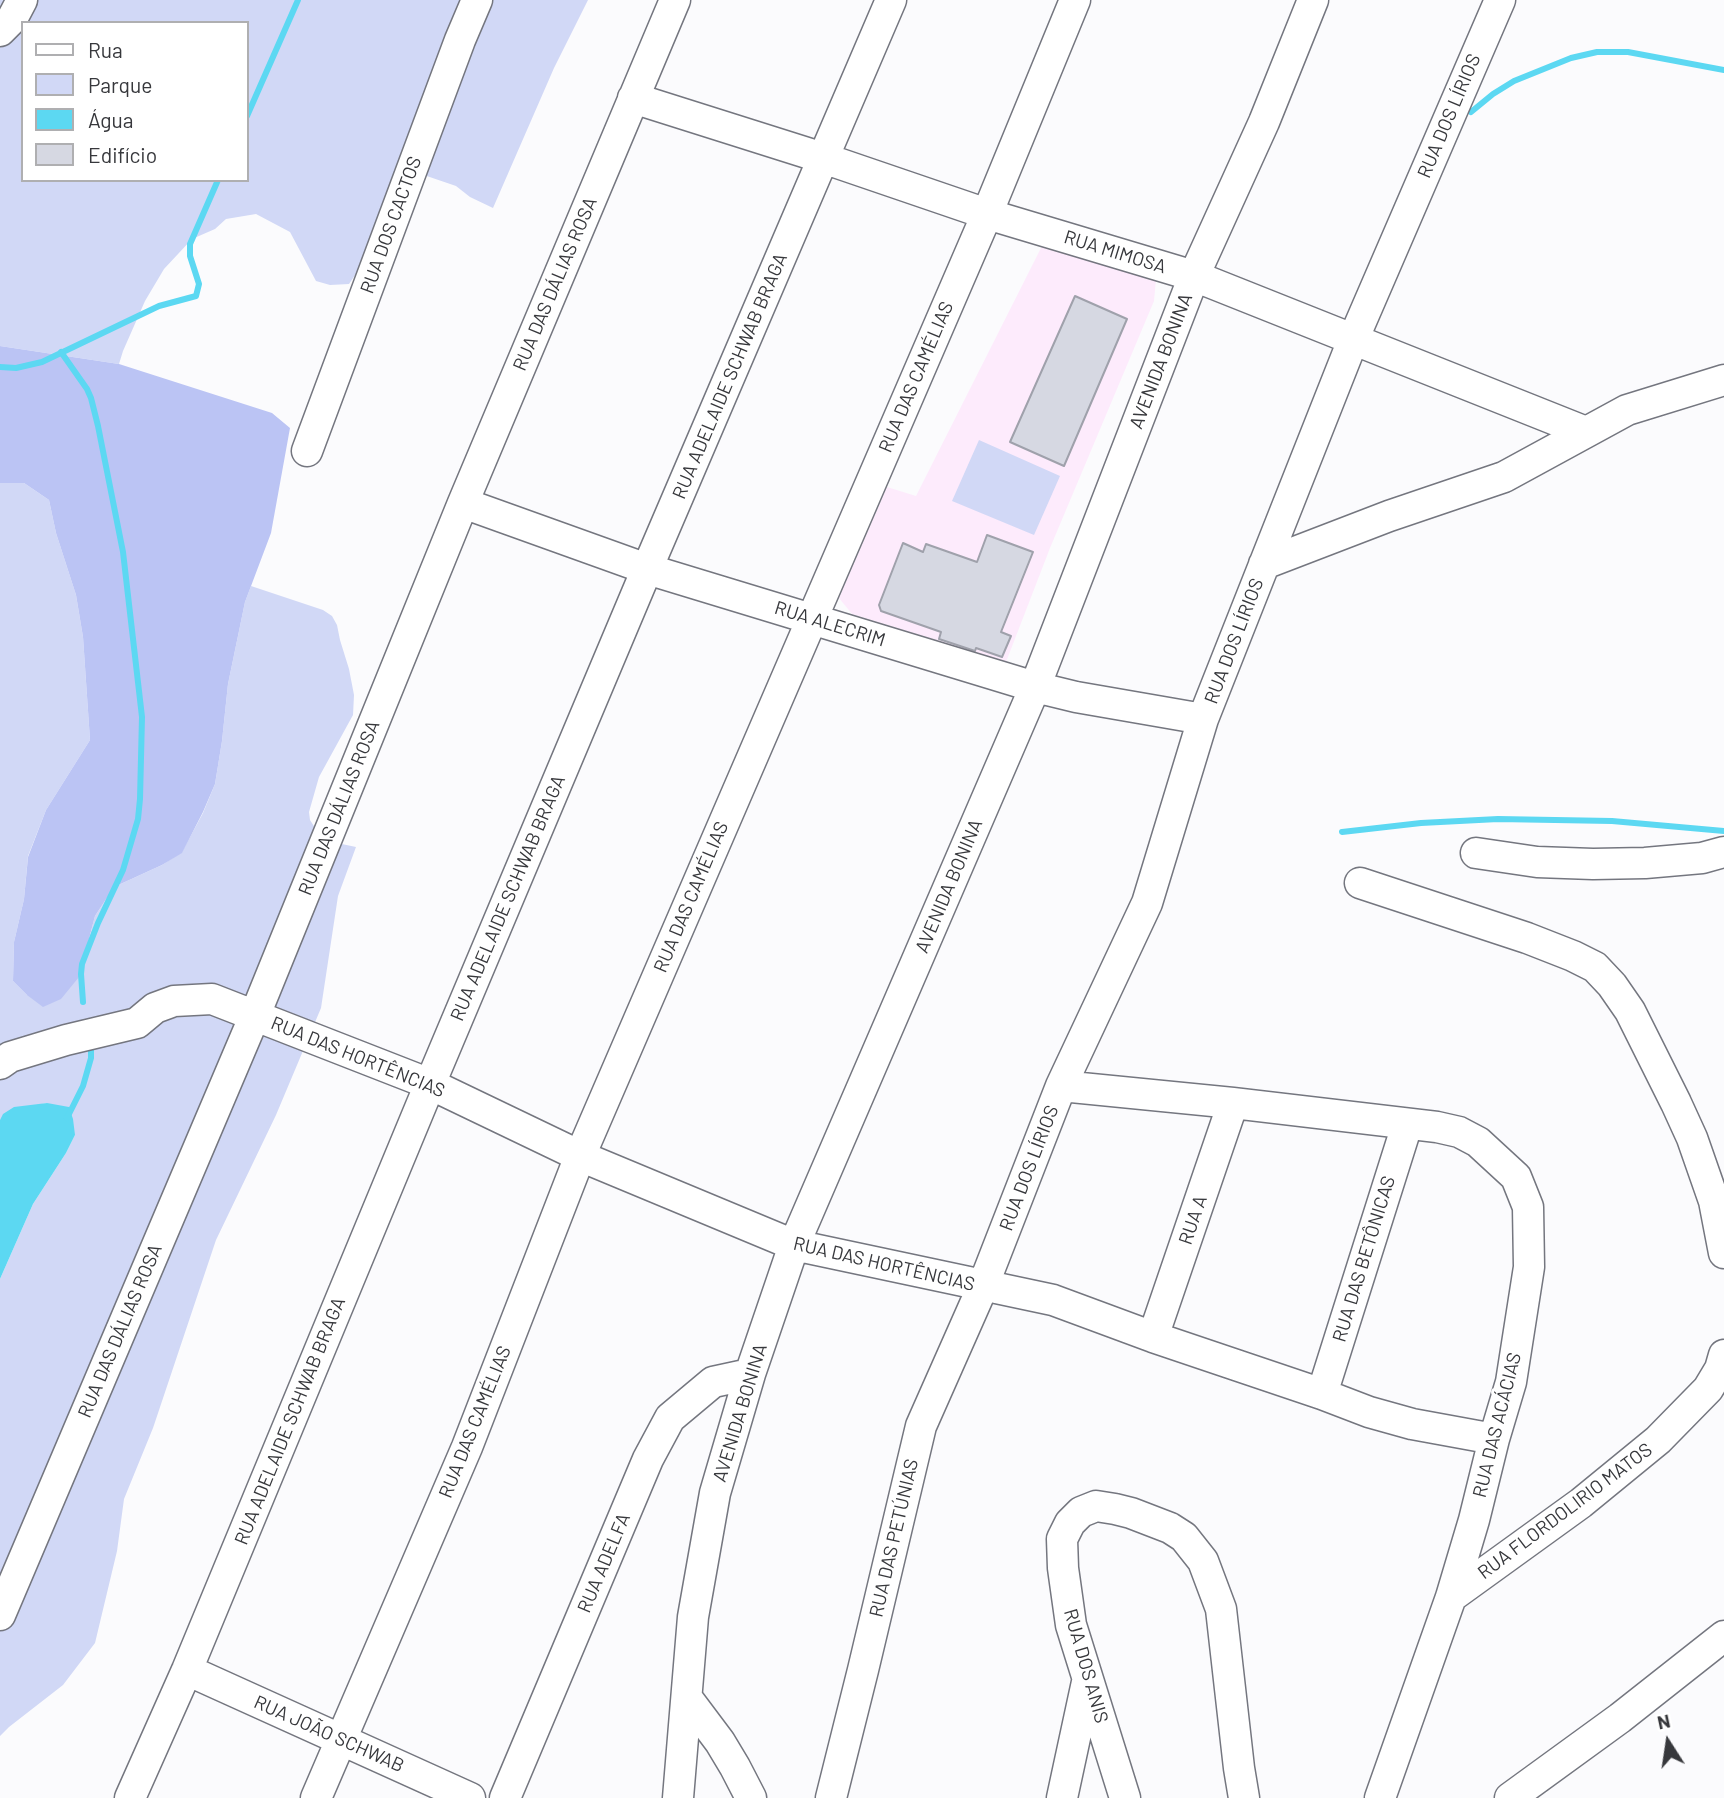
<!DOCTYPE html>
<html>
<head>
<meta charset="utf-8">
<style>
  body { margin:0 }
  #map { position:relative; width:1724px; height:1798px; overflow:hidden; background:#fbfbfd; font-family:Barlow,sans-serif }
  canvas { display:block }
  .legend { position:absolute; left:21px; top:21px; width:228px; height:161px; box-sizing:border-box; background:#fff; border:2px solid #afafb1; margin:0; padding:9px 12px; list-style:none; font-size:21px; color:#37383c }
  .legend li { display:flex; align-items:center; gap:14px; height:35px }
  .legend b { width:35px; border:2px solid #afafb1 }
  .north { position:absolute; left:1633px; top:1707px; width:70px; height:70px; -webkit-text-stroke:5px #fff; paint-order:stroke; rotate:348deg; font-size:19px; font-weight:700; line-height:28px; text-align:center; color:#37383c }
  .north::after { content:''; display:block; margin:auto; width:24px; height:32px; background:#37383c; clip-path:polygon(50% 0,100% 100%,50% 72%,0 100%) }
</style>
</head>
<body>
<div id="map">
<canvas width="1724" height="1798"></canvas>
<ul class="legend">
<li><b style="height:9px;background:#fff"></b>Rua</li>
<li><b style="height:19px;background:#d1d8f6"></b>Parque</li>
<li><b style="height:19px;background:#5cd8f2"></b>Água</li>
<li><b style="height:19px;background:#d6d8e2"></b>Edifício</li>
</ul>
<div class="north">N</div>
</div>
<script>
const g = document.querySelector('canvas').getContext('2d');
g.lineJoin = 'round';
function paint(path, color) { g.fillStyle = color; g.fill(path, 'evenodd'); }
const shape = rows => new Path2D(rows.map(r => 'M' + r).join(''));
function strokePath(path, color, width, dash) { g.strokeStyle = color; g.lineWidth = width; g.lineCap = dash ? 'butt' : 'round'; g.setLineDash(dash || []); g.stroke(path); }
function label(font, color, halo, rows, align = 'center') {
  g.font = font + ' Barlow,sans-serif'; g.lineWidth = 6; g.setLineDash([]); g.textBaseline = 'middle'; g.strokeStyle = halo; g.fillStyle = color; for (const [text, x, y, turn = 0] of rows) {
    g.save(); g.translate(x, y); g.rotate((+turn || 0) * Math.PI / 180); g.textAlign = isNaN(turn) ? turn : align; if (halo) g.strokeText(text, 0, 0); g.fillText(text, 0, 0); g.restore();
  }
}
const education = shape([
  [1045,240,1156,279,1154,301,1050,548,1006,662,852,614,839,598,887,487,916,496]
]);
const green = shape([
  [0,0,588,0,554,68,493,208,470,197,456,186,415,172,362,265,349,284,330,285,316,281,290,232,256,214,226,219,215,229,192,239,164,269,145,301,123,351,119,364,0,346],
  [23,23,247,23,247,180,23,180],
  [979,440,1060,476,1034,535,952,501],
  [0,483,24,483,49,500,56,533,76,595,83,637,90,740,46,810,28,856,24,899,14,942,13,981,27,995,79,977,95,916,114,887,162,865,182,852,203,813,215,784,222,741,228,684,245,602,251,586,323,610,332,616,337,625,340,640,349,669,354,695,353,715,319,777,309,812,310,820,321,837,337,843,356,847,338,896,321,1008,276,1115,216,1240,153,1428,124,1499,117,1551,95,1643,63,1685,9,1727,0,1736,0,1279,33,1204,66,1153,75,1135,47,1103,37,1105,0,1120]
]);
const forest = shape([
  [0,346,119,364,272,413,290,428,271,533,245,602,228,684,222,741,215,784,203,812,182,853,162,865,114,887,95,916,79,977,61,999,43,1007,27,995,13,981,14,942,24,899,28,857,46,810,90,740,83,637,76,595,56,533,49,500,24,483,0,483]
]);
const water = shape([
  [47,1103,69,1107,73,1119,75,1135,66,1153,33,1204,0,1279,0,1120,3,1114,14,1107]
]);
const stream = shape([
  [1471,112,1493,94,1514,81,1571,58,1597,52,1628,52,1724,70],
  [247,116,298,0],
  [61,352,87,389,91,398,98,426,123,552,142,717,140,799,138,819,123,870,98,923,82,964,81,974,83,1002],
  [0,367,16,368,42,362,159,306,196,296,199,284,190,256,190,244,218,180],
  [1342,832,1421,823,1498,819,1612,821,1724,831],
  [67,1118,83,1086,91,1058,91,1043]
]);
const building = shape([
  [1075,296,1127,319,1064,466,1010,442,1075,296],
  [987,535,1033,552,1001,632,1011,636,1002,657,976,648,975,651,939,639,941,632,881,611,879,605,903,543,923,552,926,544,977,562,987,535]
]);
const minor = shape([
  [0,31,12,19,22,0],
  [633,98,823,158,987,214,1194,276,1586,432],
  [307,451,460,40,477,0],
  [463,503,647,569,1035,687,1076,697,1203,719],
  [1264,564,1389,516,1504,477,1627,410,1724,380],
  [1476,853,1537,862,1593,864,1645,863,1702,858,1724,852],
  [1360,883,1527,938,1573,956,1595,967,1612,985,1630,1011,1676,1103,1692,1138,1714,1201,1724,1253],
  [0,1064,10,1057,66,1040,137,1023,155,1008,174,1001,212,999,430,1084,580,1156,794,1245,1053,1300,1153,1337,1322,1394,1369,1412,1412,1424,1494,1439],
  [1061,1086,1233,1103,1437,1127,1459,1132,1478,1142,1516,1177,1528,1207,1529,1267,1511,1382,1494,1439,1474,1520,1451,1597,1380,1798],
  [1153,1337,1233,1103],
  [1322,1394,1407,1125],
  [1451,1597,1581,1503,1658,1440,1708,1389,1720,1369,1724,1355],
  [0,1615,255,1015,463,503,675,0],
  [187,1670,470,1798],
  [687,1698,720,1742,735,1767,751,1798],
  [130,1798,187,1670,430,1084,647,569,891,0],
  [316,1798,467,1447,580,1156,987,214,1075,0],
  [505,1798,648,1459,670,1418,713,1382,750,1374],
  [678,1798,693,1617,715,1493,750,1374,794,1245,1035,687,1194,276,1264,122,1313,0],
  [831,1798,863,1670,921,1426,983,1286,1061,1086,1147,903,1203,719,1353,340,1500,0],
  [1062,1798,1087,1682],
  [1125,1798,1071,1625,1063,1568,1062,1539,1070,1523,1081,1512,1096,1506,1115,1509,1131,1513,1170,1528,1184,1537,1203,1561,1221,1609,1239,1768,1244,1798],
  [1510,1798,1620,1718,1724,1636]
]);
const streetNames = [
  ["RUA DOS LÍRIOS",1449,116,-67],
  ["RUA DOS CACTOS",391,225,-70],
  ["RUA MIMOSA",1115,252,17],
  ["RUA DAS DÁLIAS ROSA",555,284,-67],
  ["AVENIDA BONINA",1161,361,-69],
  ["RUA ADELAIDE SCHWAB BRAGA",730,376,-67],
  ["RUA DAS CAMÉLIAS",916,377,-67],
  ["RUA ALECRIM",830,624,17],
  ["RUA DOS LÍRIOS",1234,641,-69],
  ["RUA DAS DÁLIAS ROSA",339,808,-68],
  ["AVENIDA BONINA",949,886,-67],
  ["RUA DAS CAMÉLIAS",691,897,-67],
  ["RUA ADELAIDE SCHWAB BRAGA",508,898,-67],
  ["RUA DAS HORTÊNCIAS",358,1057,22],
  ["RUA DOS LÍRIOS",1029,1168,-69],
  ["RUA A",1193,1220,-71],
  ["RUA DAS BETÔNICAS",1364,1259,-73],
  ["RUA DAS HORTÊNCIAS",884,1264,13],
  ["RUA DAS DÁLIAS ROSA",120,1331,-67],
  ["AVENIDA BONINA",740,1413,-73],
  ["RUA ADELAIDE SCHWAB BRAGA",290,1421,-68],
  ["RUA DAS CAMÉLIAS",475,1422,-68],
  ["RUA DAS ACÁCIAS",1497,1425,-76],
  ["RUA FLORDOLIRIO MATOS",1565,1511,-37],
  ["RUA DAS PETÚNIAS",894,1538,-77],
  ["RUA ADELFA",604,1563,-67],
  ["RUA DOS ANIS",1086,1666,74],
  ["RUA JOÃO SCHWAB",329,1734,24]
];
paint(education, '#fdebfc');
paint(green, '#d1d8f6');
paint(forest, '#bbc4f4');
paint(water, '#5cd8f2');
strokePath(stream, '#5cd8f2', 6);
paint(building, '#d6d8e2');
strokePath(building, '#9fa1ab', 2);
strokePath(minor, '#74767f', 33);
strokePath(minor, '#fff', 30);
label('19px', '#37383c', '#fff', streetNames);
</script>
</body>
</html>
